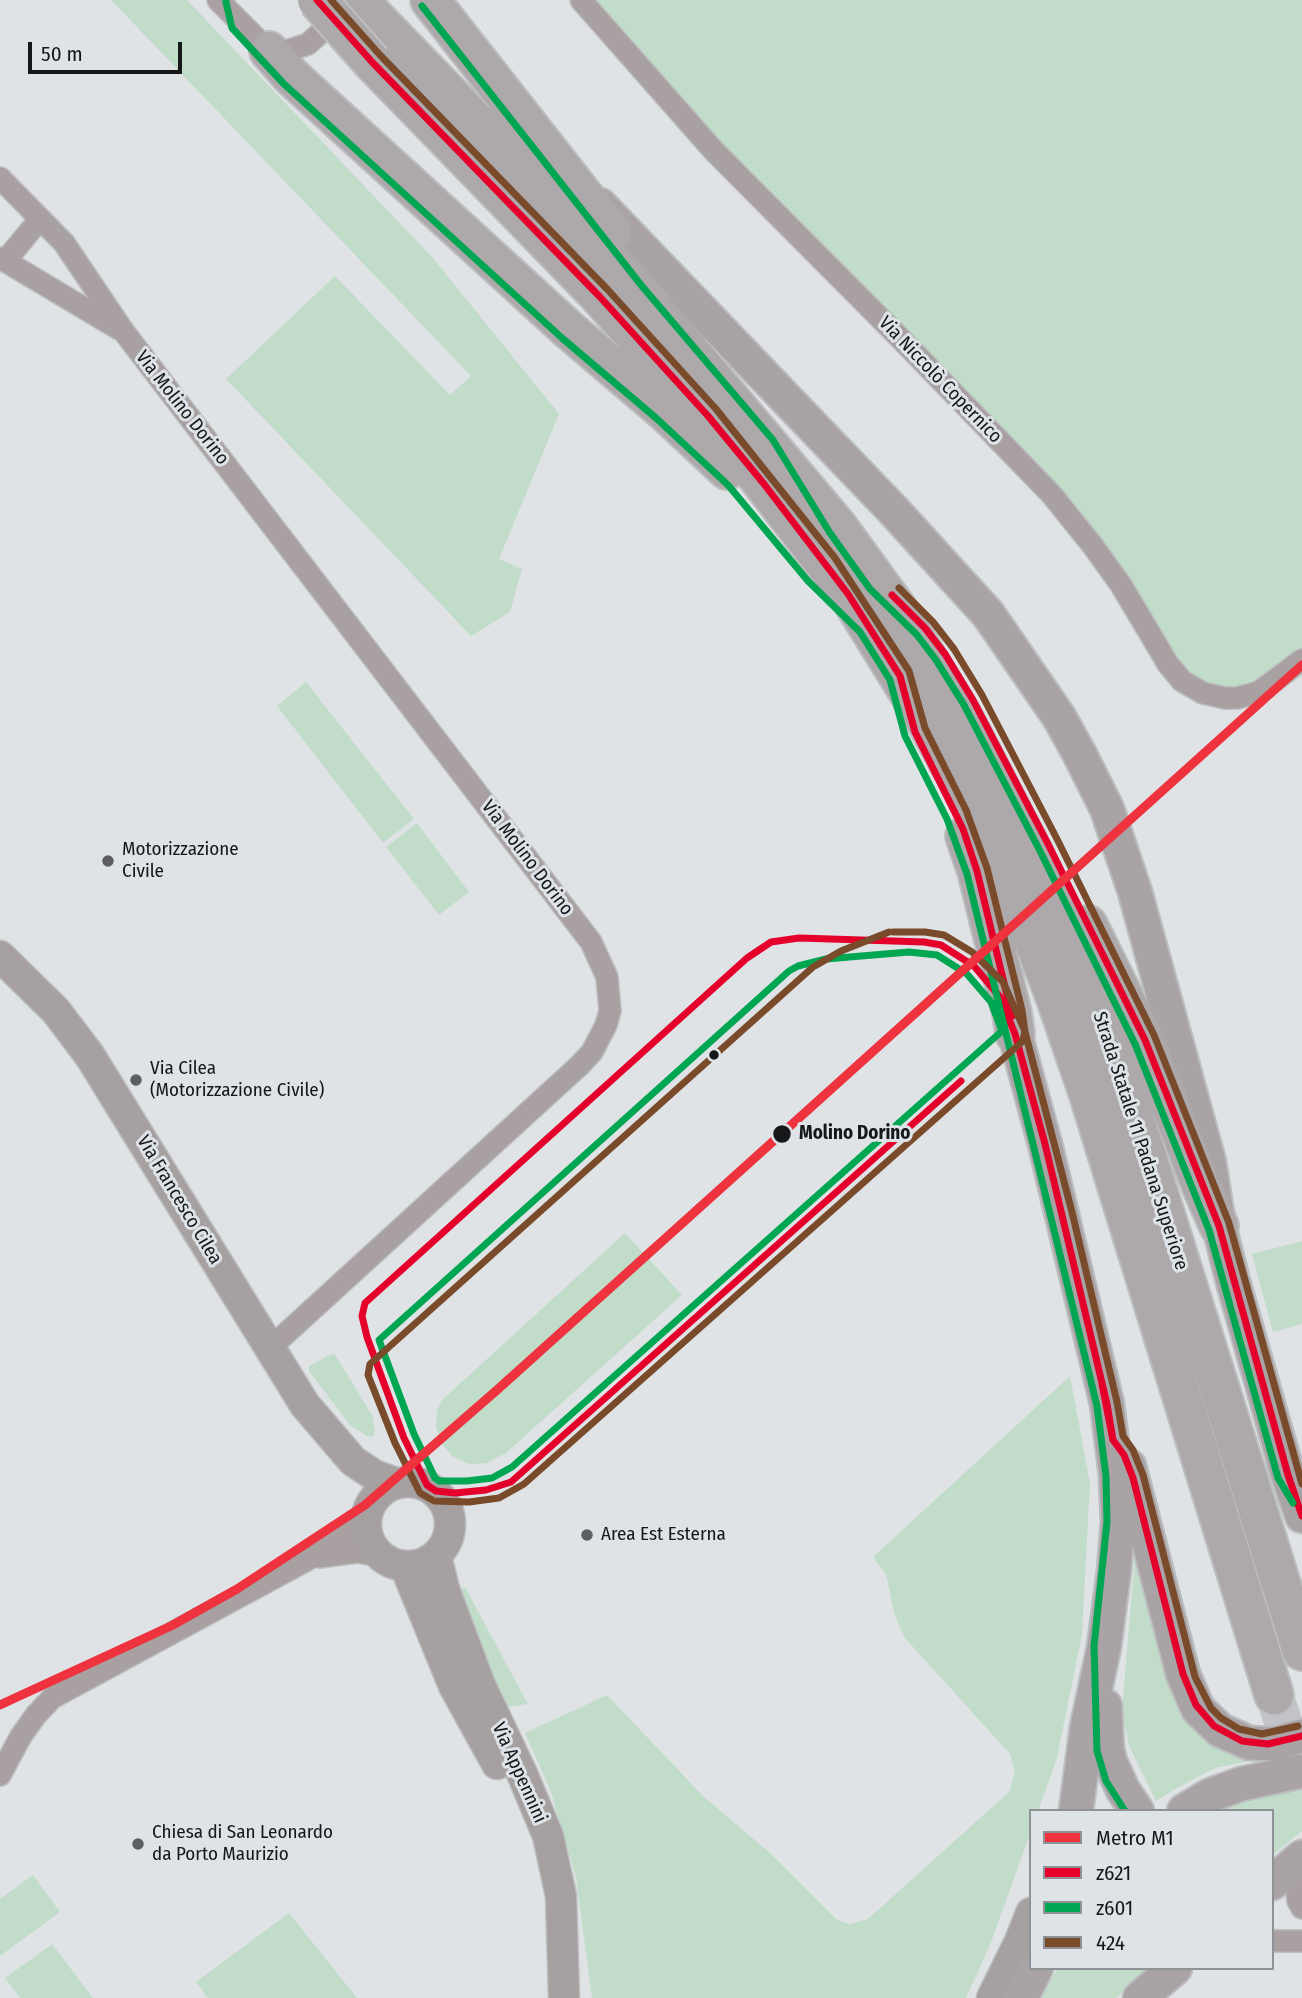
<!DOCTYPE html>
<html>
<head>
<meta charset="utf-8">
<style>
  body { margin:0 }
  #map { position:relative; width:1302px; height:1998px; overflow:hidden; background:#e0e3e6; font-family:"Fira Sans Condensed",sans-serif }
  canvas { display:block }
  .legend { position:absolute; left:1029px; top:1809px; width:245px; height:161px; box-sizing:border-box; background:#dee3e8; border:2px solid #8e9195; margin:0; padding:9px 12px; list-style:none; font-size:21px; color:#151719 }
  .legend li { display:flex; align-items:center; gap:14px; height:35px }
  .legend b { width:35px; border:2px solid #8e9195 }
  .scale { position:absolute; left:28px; top:42px; width:154px; height:32px; box-sizing:border-box; border:4px solid #151719; border-top:0; padding-left:9px; font-size:21px; line-height:24px; white-space:nowrap; color:#151719; -webkit-text-stroke:5px #dee3e8; paint-order:stroke }
</style>
</head>
<body>
<div id="map">
<canvas width="1302" height="1998"></canvas>
<ul class="legend">
<li><b style="height:9px;background:#ee333e"></b>Metro M1</li>
<li><b style="height:9px;background:#e4002b"></b>z621</li>
<li><b style="height:9px;background:#00a651"></b>z601</li>
<li><b style="height:9px;background:#7a4b2a"></b>424</li>
</ul>
<div class="scale">50 m</div>
</div>
<script>
const g = document.querySelector('canvas').getContext('2d');
g.lineJoin = 'round';
function paint(path, color) { g.fillStyle = color; g.fill(path, 'evenodd'); }
const shape = rows => new Path2D(rows.map(r => 'M' + r).join(''));
function strokePath(path, color, width, dash) { g.strokeStyle = color; g.lineWidth = width; g.lineCap = dash ? 'butt' : 'round'; g.setLineDash(dash || []); g.stroke(path); }
function label(font, color, halo, rows, align = 'center') {
  g.font = font + ' "Fira Sans Condensed",sans-serif'; g.lineWidth = 6; g.setLineDash([]); g.textBaseline = 'middle'; g.strokeStyle = halo; g.fillStyle = color; for (const [text, x, y, turn = 0] of rows) {
    g.save(); g.translate(x, y); g.rotate((+turn || 0) * Math.PI / 180); g.textAlign = isNaN(turn) ? turn : align; if (halo) g.strokeText(text, 0, 0); g.fillText(text, 0, 0); g.restore();
  }
}
const green = shape([
  [111,0,187,0,433,258,559,414,499,559,522,569,510,612,471,636,226,379,335,276,450,395,471,376],
  [581,0,1302,0,1302,660,1259,692,1192,688,1093,546],
  [306,682,414,819,383,843,277,706],
  [417,823,469,892,439,915,386,847],
  [625,1233,682,1295,506,1453,487,1463,477,1464,469,1464,452,1456,442,1444,436,1427,437,1410,442,1400],
  [1302,1241,1302,1324,1273,1332,1252,1254],
  [334,1353,372,1415,375,1432,373,1437,367,1436,350,1425,309,1371,309,1366],
  [1070,1376,1090,1483,1082,1634,1057,1758,1038,1811,1031,1811,1031,1831,990,1945,966,1998,592,1998,576,1877,551,1792,525,1733,607,1695,703,1796,770,1853,837,1920,850,1924,868,1919,1009,1792,1015,1772,1010,1754,904,1637,894,1613,886,1574,873,1557],
  [1137,1529,1174,1680,1275,1756,1215,1768,1177,1788,1156,1801,1129,1746,1122,1711],
  [465,1587,528,1704,498,1708,456,1591],
  [1302,1785,1302,1831,1272,1856,1272,1811,1206,1811,1214,1806],
  [33,1875,60,1912,0,1956,0,1899],
  [289,1913,357,1998,208,1998,196,1982],
  [52,1944,93,1998,20,1998,5,1978],
  [1058,1968,1152,1968,1116,1998,1040,1998]
]);
const highwayTunnel = shape([
  [1274,1695,1301,1773]
]);
const street = shape([
  [218,0,269,51,280,53,308,44,342,13],
  [581,0,714,151,899,337,1052,495,1093,546,1121,585,1168,664,1182,681,1203,693,1225,698,1237,698,1259,692,1302,660],
  [0,178,64,243,124,332,591,942,607,977,610,1011,606,1025,592,1052,580,1065,269,1349],
  [0,258,119,329],
  [6,260,40,219],
  [319,1557,357,1552,381,1556],
  [0,1775,21,1736,36,1715,52,1698,307,1560,341,1539,367,1516],
  [1294,1864,1298,1901,1302,1908],
  [1272,1941,1302,1941]
]);
const secondary = shape([
  [0,956,56,1011,90,1056,305,1405,353,1461,374,1475,396,1483],
  '366 1524a42 42 0 1 1 84 0a42 42 0 1 1-84 0Z',
  [436,1556,444,1589,480,1685,523,1776,548,1836,561,1896,564,1998],
  [405,1566,454,1686,497,1764],
  [992,1998,1020,1941,1031,1913]
]);
const primary = shape([
  [600,205,893,510,988,614,1059,717,1079,753,1107,809,1135,892,1209,1162,1219,1226,1232,1278,1288,1475,1302,1516],
  [1015,1034,1045,1144,1107,1404,1116,1475,1118,1522,1114,1571,1104,1647,1087,1727,1076,1811],
  [1129,1466,1183,1674,1198,1709,1220,1730,1249,1743,1273,1744,1302,1736],
  [1105,1706,1107,1750,1111,1764,1123,1790,1137,1811],
  [1184,1811,1211,1795,1241,1784,1302,1771],
  [1272,1883,1302,1857],
  [1021,1998,1036,1968],
  [1140,1998,1175,1968]
]);
const highway = shape([
  [358,0,630,280,838,527,897,608,964,719,1034,854,1054,897,1102,1020,1150,1166,1302,1651],
  [430,0,612,232],
  [269,51,291,76,569,330,663,410,727,470],
  [372,62,600,297,739,453,848,594,926,721,972,805,998,860,1037,949,1056,999,1089,1095,1274,1695],
  [965,836,977,871,1012,1013,1015,1034],
  [1088,925,1145,1040,1201,1185,1219,1226]
]);
const highwayBridge = shape([
  [317,0,372,62]
]);
const bus1 = shape([
  [317,0,372,62,600,297,708,416,764,484,848,594,900,676,915,732,963,829,977,871,1012,1016],
  [892,595,925,628,945,654,973,700,1048,844,1145,1040,1219,1226,1288,1475,1302,1516],
  [961,1081,511,1482,486,1490,455,1493,436,1491,427,1485,404,1438,367,1337,362,1316,365,1303,747,958,771,942,799,938,924,942,941,945,974,966,1000,997,1015,1034,1045,1144,1107,1404,1113,1440],
  [1102,1384,1113,1440,1124,1455,1133,1478,1183,1674,1196,1705,1214,1726,1242,1741,1268,1744,1302,1736]
]);
const bus2 = shape([
  [226,2,232,28,284,84,562,338,656,418,728,485,808,581,860,632,890,680,905,736,947,819,967,874,1097,1406,1106,1476,1107,1522,1094,1646,1097,1751,1106,1781,1125,1811],
  [422,6,641,285,773,440,830,533,870,589,917,635,936,660,964,705,1039,849,1135,1044,1209,1230,1278,1478,1293,1503],
  [909,952,937,955,967,974,991,1002,1002,1031,512,1467,492,1478,467,1481,439,1481,435,1478,414,1434,379,1340,789,971,798,966,826,959,909,952]
]);
const bus3 = shape([
  [331,0,380,55,608,290,716,409,835,558,909,671,925,728,966,810,987,868,1022,1010,1025,1032,1072,1212,1117,1402,1123,1436,1133,1450,1143,1475,1195,1677,1211,1708,1221,1718,1239,1729,1262,1734,1298,1726],
  [899,588,933,622,954,649,982,695,1057,839,1154,1035,1229,1223,1302,1484],
  [889,932,841,951,813,967,370,1364,368,1375,395,1443,420,1493,434,1501,469,1502,499,1498,524,1484,1023,1041,1025,1031,1003,982,972,952,944,935,925,932,893,932]
]);
const metro1 = shape([
  [0,1705,171,1626,237,1589,365,1505,497,1390,1302,665]
]);
const markers = [
  [108,861,7,"#5c5e61"],
  [714,1055,6,"#151719"],
  [136,1080,7,"#5c5e61"],
  [782,1134,10,"#151719"],
  [587,1535,7,"#5c5e61"],
  [138,1844,7,"#5c5e61"]
];
const streetNames = [
  ["Via Niccolò Copernico",940,380,46],
  ["Via Molino Dorino",182,408,52],
  ["Via Molino Dorino",527,858,53],
  ["Strada Statale 11 Padana Superiore",1140,1141,72],
  ["Via Francesco Cilea",179,1200,59],
  ["Via Appennini",519,1773,66]
];
const poiNames = [
  ["Motorizzazione",122,850],
  ["Civile",122,872],
  ["Via Cilea",150,1069],
  ["(Motorizzazione Civile)",150,1091],
  ["Area Est Esterna",601,1535],
  ["Chiesa di San Leonardo",152,1833],
  ["da Porto Maurizio",152,1855]
];
const stopNames = [
  ["Molino Dorino",799,1134]
];
paint(green, '#c2dcca');
strokePath(highwayTunnel, '#c2c4c7', 38, [38, 19]);
strokePath(street, '#bcbec0', 24);
strokePath(secondary, '#bcbec0', 33);
strokePath(primary, '#bcbec0', 37);
strokePath(highway, '#bcbec0', 42);
strokePath(street, '#a8a0a1', 21);
strokePath(secondary, '#a6a0a0', 30);
strokePath(primary, '#a9a3a5', 33);
strokePath(highway, '#ada8aa', 38);
strokePath(highwayBridge, '#bcbec0', 42, []);
strokePath(highwayBridge, '#ada8aa', 38);
strokePath(bus1, '#e4002b', 7);
strokePath(bus2, '#00a651', 7);
strokePath(bus3, '#7a4b2a', 7);
strokePath(metro1, '#ee333e', 9);
for (const [x, y, r, color] of markers) { const dot = new Path2D(); dot.arc(x, y, r, 0, 2 * Math.PI); g.fillStyle = color; g.fill(dot); strokePath(dot, '#dee3e8', 2.5); }
label('19px', '#151719', '#dee3e8', streetNames);
label('19px', '#151719', '#dee3e8', poiNames, 'left');
label('bold 19px', '#151719', '#dee3e8', stopNames, 'left');
</script>
</body>
</html>
